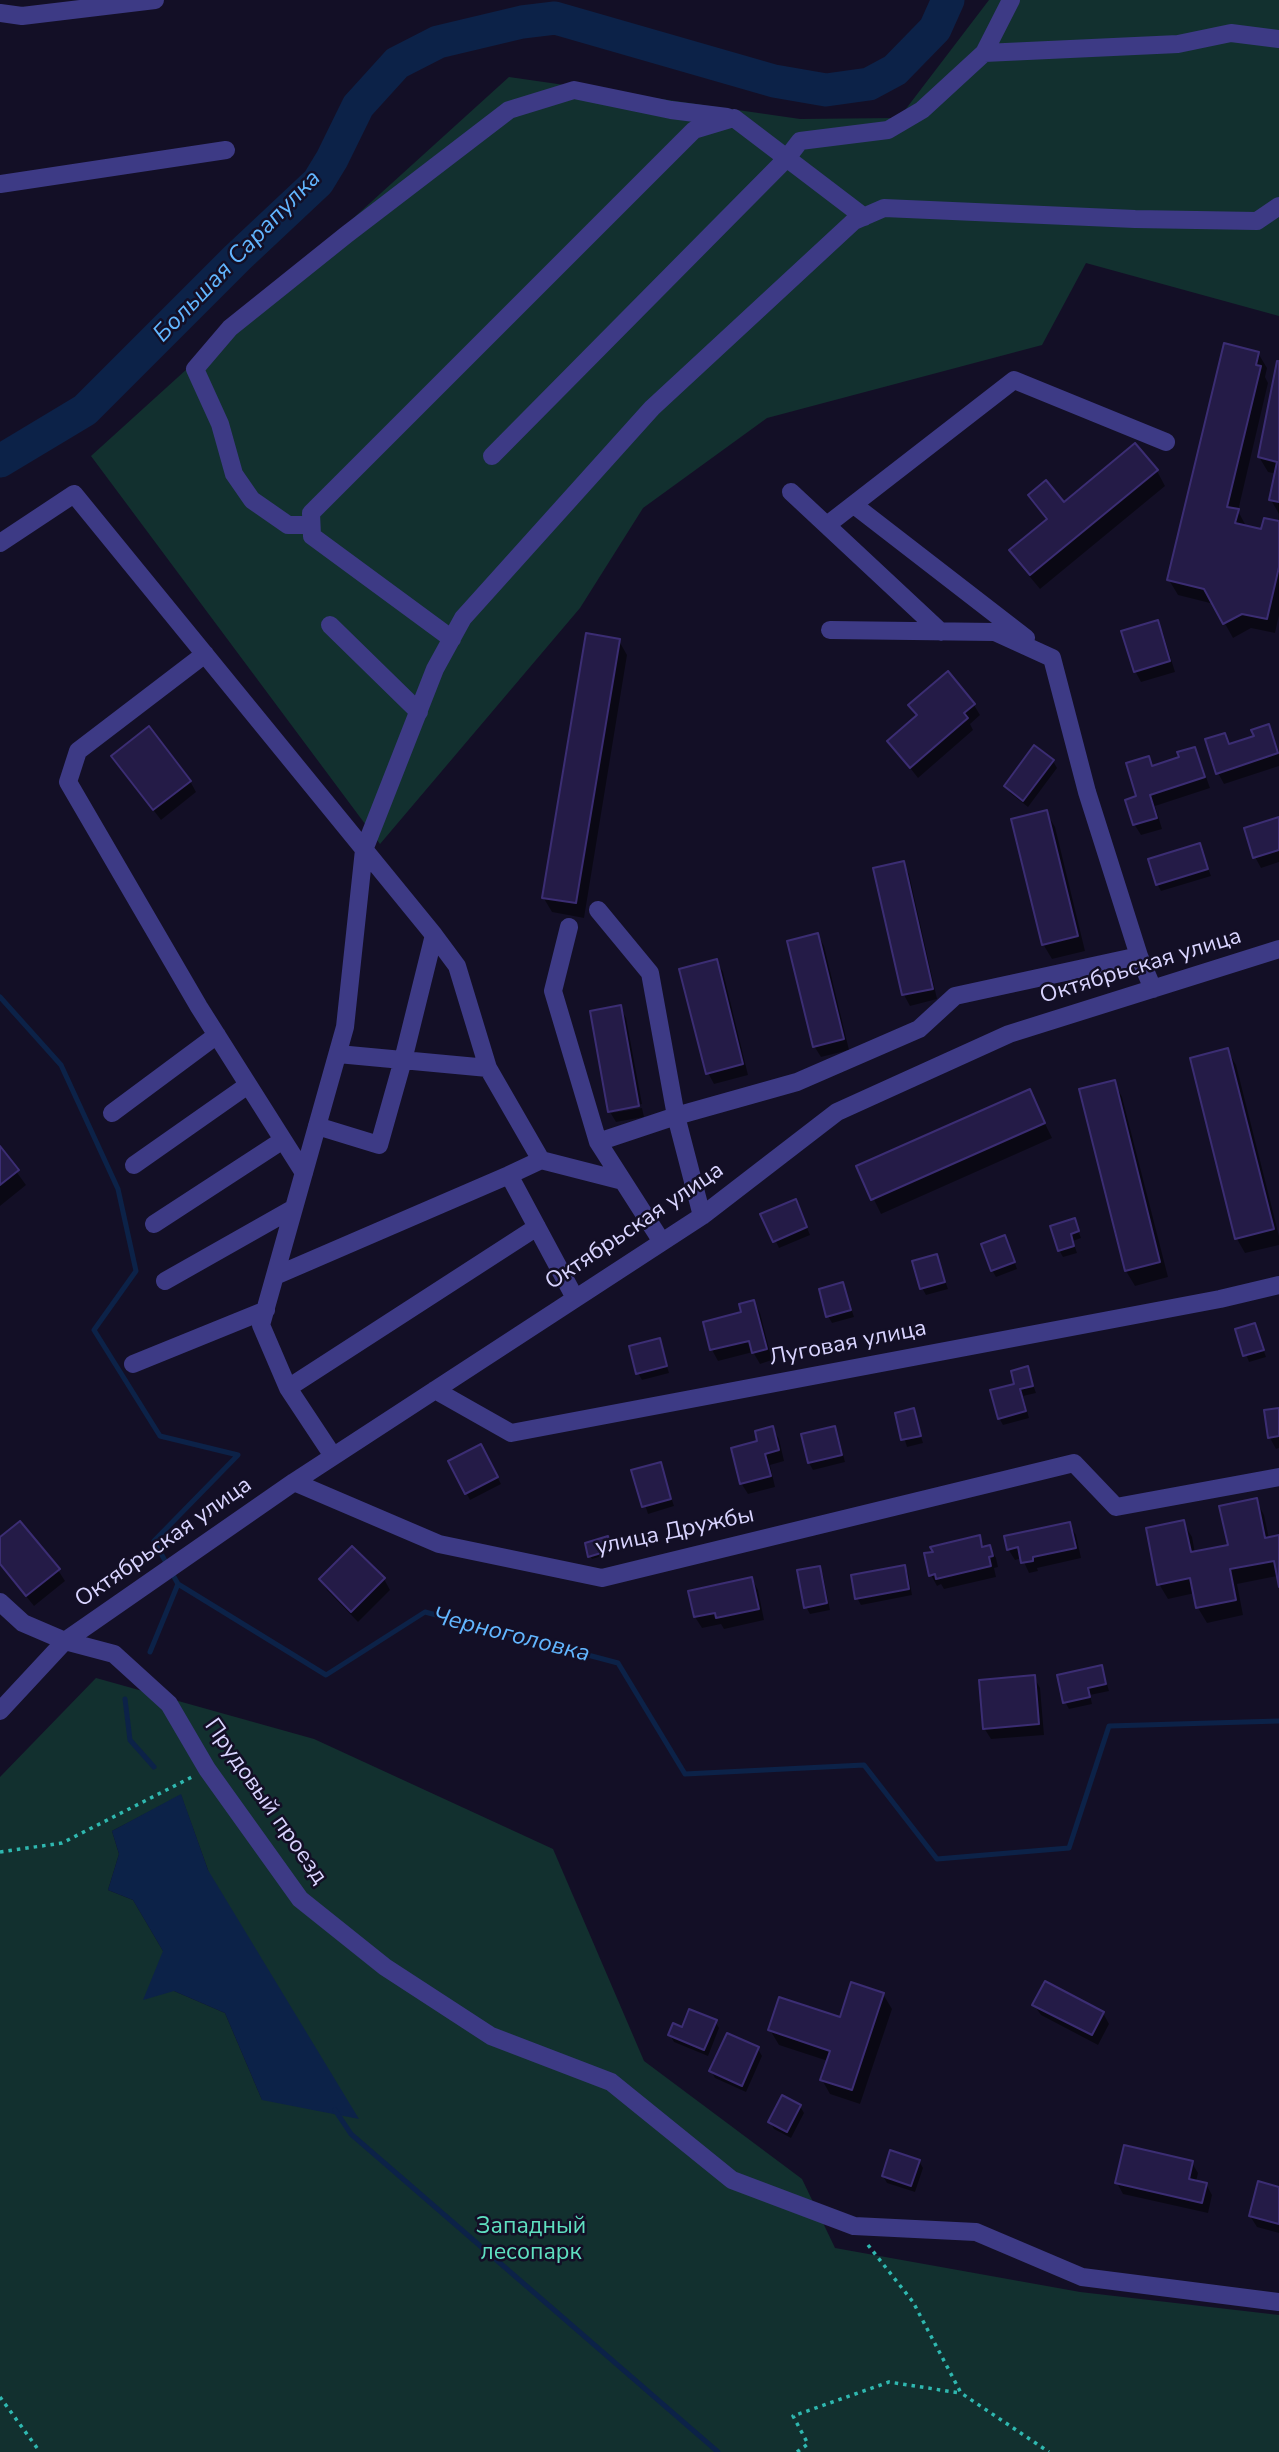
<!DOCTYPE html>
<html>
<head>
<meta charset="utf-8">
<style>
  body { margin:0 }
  canvas { display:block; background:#130f26 }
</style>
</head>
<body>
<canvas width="1279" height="2452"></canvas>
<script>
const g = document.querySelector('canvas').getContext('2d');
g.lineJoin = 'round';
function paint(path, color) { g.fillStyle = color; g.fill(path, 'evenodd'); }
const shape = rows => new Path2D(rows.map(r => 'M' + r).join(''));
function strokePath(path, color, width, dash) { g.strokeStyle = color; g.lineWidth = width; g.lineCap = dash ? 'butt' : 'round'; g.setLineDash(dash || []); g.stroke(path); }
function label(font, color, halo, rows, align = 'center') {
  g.font = font + ' "Nunito Sans",sans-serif'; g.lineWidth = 5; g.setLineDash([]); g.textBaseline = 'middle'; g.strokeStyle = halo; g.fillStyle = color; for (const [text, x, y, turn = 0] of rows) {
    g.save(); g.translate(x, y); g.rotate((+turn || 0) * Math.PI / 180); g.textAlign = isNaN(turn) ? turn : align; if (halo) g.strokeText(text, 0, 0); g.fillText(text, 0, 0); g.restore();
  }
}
const green = shape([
  [989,0,1279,0,1279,316,1086,263,1042,345,767,418,643,508,580,608,380,844,91,456,509,77,800,119,899,118],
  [96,1678,314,1739,553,1849,644,2061,802,2179,835,2248,1080,2292,1279,2315,1279,2452,0,2452,0,1777],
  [181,1795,208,1870,262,2100,225,2013,174,1991,163,1951,133,1900,108,1890,119,1854,112,1831]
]);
const water = shape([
  [181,1794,208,1870,359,2119,262,2100,225,2013,174,1991,143,2000,163,1951,133,1900,108,1890,119,1854,112,1831]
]);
const shadow = shape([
  [1258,353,1267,368,1265,377,1268,383,1238,511,1246,526,1263,531,1279,523,1279,615,1275,633,1251,628,1233,638,1214,604,1178,595,1169,580],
  [1279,363,1279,514,1271,500,1277,474,1268,472,1259,457],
  [1157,471,1165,486,1040,589,1020,565,1012,550,1047,521,1030,496,1064,504],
  [1157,622,1163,633,1175,672,1141,682,1135,671],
  [619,641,627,655,584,918,552,912,543,897],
  [974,705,980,715,970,724,973,730,918,778,889,741,917,717,911,706],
  [1268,726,1279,752,1279,766,1224,784,1218,773,1225,735,1231,745,1256,737],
  [1194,749,1200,760,1210,788,1155,806,1162,829,1141,835,1134,824,1148,758,1153,767,1181,758],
  [113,757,190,781,196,792,161,820],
  [1053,761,1057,768,1028,807,1010,793,1006,786],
  [1046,812,1055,827,1085,951,1052,959,1043,944],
  [1279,819,1279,862,1261,868,1255,857],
  [1199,845,1211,876,1161,891,1157,884],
  [903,863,909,874,937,999,910,1006,904,995,875,870],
  [818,935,824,946,849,1050,821,1057,814,1046],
  [716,961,723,972,748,1075,714,1084,708,1073],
  [620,1007,626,1018,642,1104,611,1110,611,1113,642,1108,644,1117,616,1122,610,1112],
  [1227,1050,1236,1065,1279,1236,1279,1245,1245,1253,1237,1239],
  [1114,1082,1122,1097,1168,1277,1135,1286,1126,1271,1081,1090],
  [1029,1091,1052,1138,881,1214,858,1167],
  [0,1149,26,1185,0,1206],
  [799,1208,810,1235,779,1248,763,1215],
  [1074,1220,1081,1238,1073,1241,1077,1253,1063,1257,1059,1250],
  [1008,1244,1017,1269,996,1277,992,1270],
  [936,1256,948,1289,926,1295,922,1288],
  [843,1284,854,1317,832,1323,828,1316],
  [754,1302,760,1313,772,1360,760,1364,753,1352,718,1361,712,1350,705,1323,743,1313],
  [1255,1325,1266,1357,1249,1362,1237,1330],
  [659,1340,669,1373,642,1380,638,1373],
  [1027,1368,1036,1393,1023,1396,1029,1418,1003,1425,999,1418],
  [913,1410,923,1443,907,1447,897,1415],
  [1279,1411,1279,1448,1276,1449,1270,1438],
  [772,1428,779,1439,784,1461,770,1465,775,1487,748,1494,741,1483,760,1443],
  [834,1428,838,1435,845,1462,813,1470,809,1463],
  [481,1446,501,1484,470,1500,450,1462],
  [660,1464,674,1506,648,1514,634,1471],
  [1256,1500,1264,1515,1269,1539,1279,1537,1279,1578,1277,1576,1237,1584,1243,1615,1207,1623,1198,1608,1195,1593,1168,1599,1159,1584,1183,1522,1192,1537,1195,1553,1230,1546],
  [1069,1524,1076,1535,1081,1558,1037,1568,1038,1571,1029,1573,1022,1558,1015,1560,1008,1549],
  [979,1537,985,1548,990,1547,996,1558,998,1567,994,1568,996,1577,944,1589,941,1584,937,1586,931,1575],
  [0,1540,58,1570,65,1581,34,1606,0,1564],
  [608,1541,612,1553,592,1559,590,1556],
  [904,1567,908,1573,912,1595,861,1605,857,1598],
  [819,1568,823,1575,830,1610,810,1614,806,1607],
  [384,1579,390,1590,358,1622,327,1590,321,1580],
  [752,1579,758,1590,764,1620,724,1629,721,1624,702,1628,695,1617],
  [1102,1667,1109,1691,1090,1695,1092,1704,1069,1709,1065,1702],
  [1034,1677,1040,1688,1044,1735,991,1739,984,1728],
  [883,1994,892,2009,860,2104,830,2094,822,2080,828,2061,779,2045,770,2030,841,2019],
  [1034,2005,1103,2013,1109,2024,1098,2045,1041,2015],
  [715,2021,719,2028,708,2056,674,2042,670,2035],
  [758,2049,762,2056,746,2092,715,2078,711,2071],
  [800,2106,804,2113,791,2138,774,2129,770,2122],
  [919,2161,923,2168,915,2192,887,2183,883,2176],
  [1192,2163,1198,2173,1196,2182,1206,2184,1212,2195,1208,2213,1123,2194,1117,2183],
  [1279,2188,1279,2233,1257,2227,1250,2216]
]);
const stream = shape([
  [0,997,61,1065,118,1189,136,1271,94,1330,160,1436,238,1455,154,1541,178,1584,326,1675,425,1612,618,1663,685,1774,864,1765,937,1859,1069,1848,1109,1726,1279,1721],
  [150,1652,178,1584],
  [125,1699,130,1740,154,1767],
  [335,2110,351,2134,718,2452]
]);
const river = shape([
  [0,461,85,410,237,258,318,182,332,159,358,106,397,63,438,42,522,22,555,18,774,81,826,90,869,84,895,70,935,29,948,0]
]);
const building = shape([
  [1224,343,1259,352,1256,365,1261,366,1227,507,1239,509,1235,523,1261,529,1264,518,1279,521,1279,567,1267,619,1242,614,1223,624,1204,589,1167,580,1224,343],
  [1277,361,1279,361,1279,502,1269,500,1277,462,1258,457,1277,361],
  [1135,443,1158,470,1030,575,1009,550,1047,519,1028,495,1046,480,1064,502,1135,443],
  [1158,620,1170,661,1134,672,1121,631,1158,620],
  [586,633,620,639,576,903,542,898,586,633],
  [948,671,975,704,964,713,968,718,910,768,887,741,917,715,908,705,948,671],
  [1269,724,1278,753,1216,774,1205,739,1225,733,1229,744,1254,736,1251,730,1269,724],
  [149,726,191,781,153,810,111,756,149,726],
  [1034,745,1054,760,1023,801,1004,786,1034,745],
  [1195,747,1205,777,1150,795,1157,818,1133,825,1125,800,1136,796,1126,763,1149,756,1152,766,1179,757,1177,752,1195,747],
  [1047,810,1078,936,1042,945,1011,819,1047,810],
  [1279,817,1279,850,1253,858,1244,828,1279,817],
  [1200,843,1208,869,1156,885,1148,859,1200,843],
  [904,861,933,989,902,995,873,868,904,861],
  [818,933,844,1039,813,1047,787,941,818,933],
  [717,959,743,1064,706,1074,679,969,717,959],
  [621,1005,639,1106,608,1112,590,1011,621,1005],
  [1228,1048,1274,1229,1235,1239,1190,1058,1228,1048],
  [1115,1080,1160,1262,1125,1271,1079,1089,1115,1080],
  [1030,1089,1045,1123,871,1200,856,1166,1030,1089],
  [0,1146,19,1170,0,1185,0,1146],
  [796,1199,807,1227,773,1242,760,1214,796,1199],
  [1075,1218,1079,1231,1071,1234,1074,1246,1058,1251,1050,1226,1075,1218],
  [1005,1235,1015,1262,991,1271,981,1244,1005,1235],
  [937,1254,945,1282,920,1289,912,1261,937,1254],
  [843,1282,851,1310,826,1317,819,1289,843,1282],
  [754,1300,767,1349,752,1353,749,1341,710,1350,703,1322,741,1312,739,1304,754,1300],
  [1255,1323,1264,1350,1243,1356,1235,1329,1255,1323],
  [660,1338,667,1366,636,1374,629,1346,660,1338],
  [1028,1366,1033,1386,1020,1389,1026,1411,998,1419,990,1390,1014,1384,1011,1371,1028,1366],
  [914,1408,921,1436,901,1440,895,1413,914,1408],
  [1279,1408,1279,1436,1268,1438,1264,1410,1279,1408],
  [773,1426,779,1450,765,1454,771,1476,740,1484,731,1448,757,1441,755,1431,773,1426],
  [835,1426,842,1455,808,1463,801,1434,835,1426],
  [481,1444,498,1477,465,1494,448,1461,481,1444],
  [661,1462,671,1499,642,1507,631,1470,661,1462],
  [1257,1498,1265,1538,1279,1535,1279,1587,1274,1561,1230,1569,1236,1600,1196,1608,1190,1578,1157,1585,1146,1528,1184,1520,1191,1552,1228,1545,1219,1506,1257,1498],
  [20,1521,60,1569,26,1596,0,1564,0,1537,20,1521],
  [1070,1522,1076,1548,1033,1557,1033,1561,1021,1563,1018,1547,1007,1550,1004,1536,1070,1522],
  [980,1535,982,1547,990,1545,993,1556,989,1557,991,1566,936,1579,935,1574,929,1576,924,1553,933,1552,930,1547,980,1535],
  [608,1536,611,1550,588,1557,585,1543,608,1536],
  [352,1546,385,1578,351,1612,319,1579,352,1546],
  [905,1565,909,1589,855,1599,851,1575,905,1565],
  [820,1566,827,1603,804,1608,797,1570,820,1566],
  [752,1577,759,1609,716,1618,715,1613,694,1617,688,1591,752,1577],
  [1102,1665,1106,1684,1088,1688,1090,1697,1063,1703,1057,1675,1102,1665],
  [1035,1675,1039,1724,983,1729,979,1680,1035,1675],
  [1045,1981,1104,2012,1092,2035,1032,2005,1045,1981],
  [851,1982,884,1993,852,2090,820,2080,830,2051,768,2030,779,1997,840,2017,851,1982],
  [689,2009,717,2020,704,2050,668,2035,673,2023,682,2027,689,2009],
  [727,2033,759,2047,742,2086,709,2071,727,2033],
  [782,2095,801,2105,787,2132,768,2122,782,2095],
  [1124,2145,1193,2161,1189,2179,1207,2183,1202,2203,1115,2183,1124,2145],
  [890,2150,920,2160,911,2186,882,2176,890,2150],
  [1258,2181,1279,2187,1279,2224,1249,2216,1258,2181]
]);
const path = shape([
  [0,1852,62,1843,192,1777],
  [868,2245,913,2302,961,2393,1049,2452],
  [0,2397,40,2452],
  [797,2452,808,2444,793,2416,889,2382,960,2393]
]);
const minor = shape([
  [0,13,22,16,155,0],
  [984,53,1178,44,1231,33,1279,39],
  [0,184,226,150],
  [492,456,787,158,800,141,888,130,922,110,984,53,1011,0],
  [791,492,941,632],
  [854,505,1026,638],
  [311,525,288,525,252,500,234,474,220,424,195,369,230,328,346,235,509,110,574,90,671,110,727,117],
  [827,525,1014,380,1166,442],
  [0,543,74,494,434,935,457,966,488,1068,541,1160,509,1175,575,1298],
  [330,625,419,712],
  [830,630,995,632,1052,658,1087,792,1139,956,1153,989],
  [452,639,312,536,311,513,694,130,734,118,864,217],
  [205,654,78,751,68,782,199,1007,304,1173],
  [598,910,650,973,676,1116,702,1216],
  [569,927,553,991,598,1142,662,1242],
  [338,1054,488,1068],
  [112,1113,217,1035],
  [317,1126,379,1145,403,1060,434,935],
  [598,1142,676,1116,797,1082,919,1029,955,996,1139,956],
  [541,1160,623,1181],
  [134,1165,248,1085],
  [154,1224,283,1140],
  [275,1276,509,1175],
  [165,1281,294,1208],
  [133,1364,266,1310],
  [288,1388,537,1227],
  [435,1390,511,1433,1220,1299,1279,1285],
  [333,1456,288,1388,261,1325,345,1027,364,850,435,669,463,618,652,408,854,221,884,208,1135,219,1257,221,1279,206],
  [294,1482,439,1544,602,1578,1074,1463,1116,1507,1279,1477],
  [0,1602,23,1623,65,1641,114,1654,169,1704,207,1769,300,1899,385,1967,491,2036,611,2082,732,2180,854,2226,976,2232,1082,2277,1279,2302],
  [0,1711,65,1641,294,1482,702,1216,837,1112,1009,1034,1279,949]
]);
const streetNames = [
  ["Октябрьская улица",1141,967,-17],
  ["Октябрьская улица",635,1227,-34],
  ["Луговая улица",848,1344,-11],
  ["улица Дружбы",675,1532,-12],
  ["Октябрьская улица",164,1543,-35],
  ["Прудовый проезд",265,1802,55]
];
const parkNames = [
  ["Западный",531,2227],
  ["лесопарк",531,2253]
];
const waterNames = [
  ["Большая Сарапулка",238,257,-46],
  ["Черноголовка",511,1636,14]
];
paint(green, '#12302f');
paint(water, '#0c2248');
paint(shadow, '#0007');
strokePath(stream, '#0c2248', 5);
strokePath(river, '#0c2248', 33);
paint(building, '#241b47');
strokePath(building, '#3b2d73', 2);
strokePath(path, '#2fb8b0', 3.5, [3.5, 5]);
strokePath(minor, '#3d3a85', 18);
label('23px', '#d9d4ff', '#130f26', streetNames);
label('23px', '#5fe0c0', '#130f26', parkNames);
label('italic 24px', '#62b6ff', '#130f26', waterNames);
</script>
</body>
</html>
